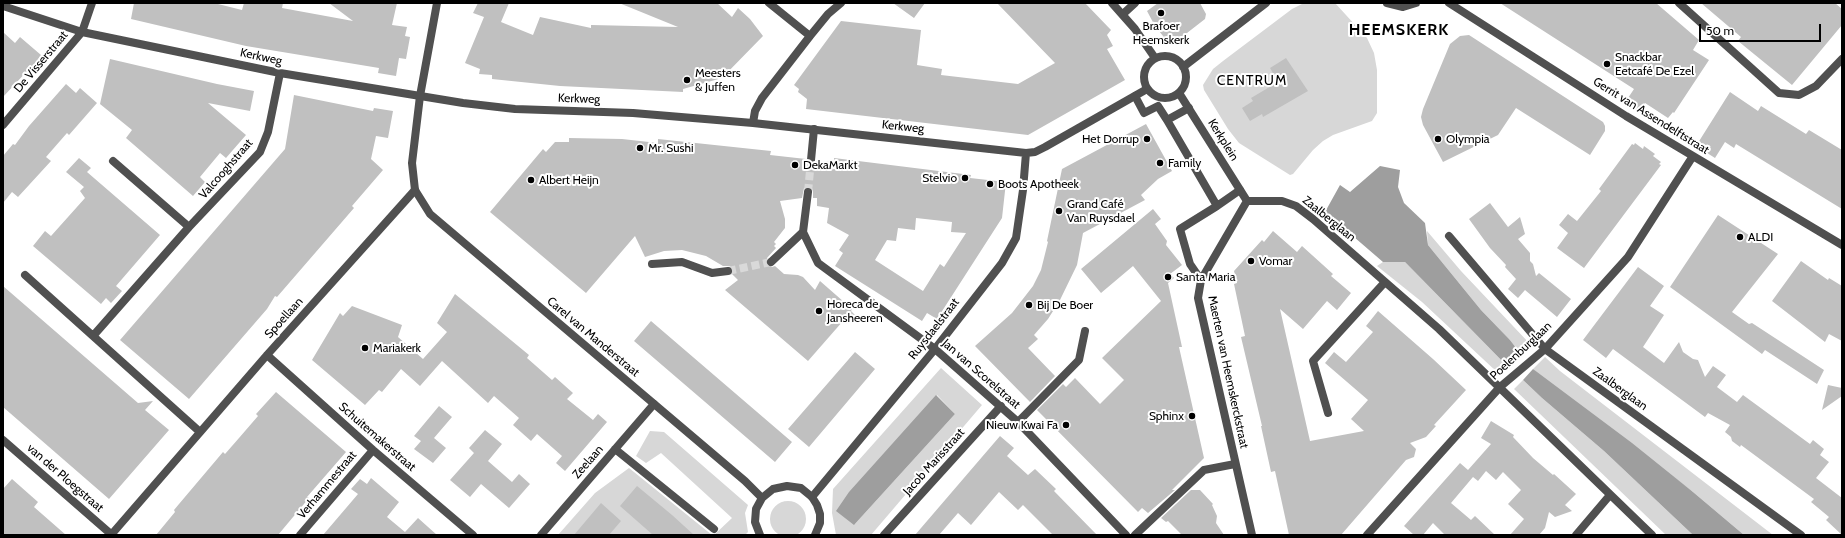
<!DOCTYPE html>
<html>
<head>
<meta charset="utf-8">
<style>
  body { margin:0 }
  #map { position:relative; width:1845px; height:538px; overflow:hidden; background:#fff; font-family:Cabin,sans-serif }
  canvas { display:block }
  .frame { position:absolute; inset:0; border:4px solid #000; pointer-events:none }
  .scale { position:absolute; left:1699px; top:24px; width:122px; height:18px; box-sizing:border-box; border:2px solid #000; border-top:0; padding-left:5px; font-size:12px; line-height:14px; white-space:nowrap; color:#000; -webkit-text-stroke:3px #fff; paint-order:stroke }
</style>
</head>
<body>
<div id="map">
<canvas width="1845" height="538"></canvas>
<div class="frame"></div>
<div class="scale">50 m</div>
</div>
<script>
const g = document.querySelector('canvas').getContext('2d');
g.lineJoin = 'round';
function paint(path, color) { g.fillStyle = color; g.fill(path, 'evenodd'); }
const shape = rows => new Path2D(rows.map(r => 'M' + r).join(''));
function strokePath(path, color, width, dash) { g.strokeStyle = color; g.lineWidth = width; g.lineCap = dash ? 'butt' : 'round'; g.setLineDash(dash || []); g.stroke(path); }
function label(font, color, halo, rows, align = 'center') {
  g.font = font + ' Cabin,sans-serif'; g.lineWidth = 4; g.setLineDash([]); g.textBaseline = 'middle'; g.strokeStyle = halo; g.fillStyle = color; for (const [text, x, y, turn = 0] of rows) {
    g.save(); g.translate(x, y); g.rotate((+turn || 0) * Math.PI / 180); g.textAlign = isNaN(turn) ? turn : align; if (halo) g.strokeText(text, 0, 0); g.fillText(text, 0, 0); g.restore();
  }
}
const green = shape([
  [1304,3,1335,3,1367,38,1374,53,1377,70,1377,113,1372,121,1333,135,1323,141,1313,150,1293,174,1290,175,1239,143,1228,129,1204,90,1203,85,1213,69,1223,61,1292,9],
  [1427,231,1461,271,1530,344,1520,353,1510,340,1481,310,1428,245],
  [1383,262,1405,262,1506,365,1498,373,1422,302,1377,266],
  [1545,357,1560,371,1773,535,1744,535,1693,492,1539,375,1533,369],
  [941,368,982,405,871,535,836,535,832,513,833,489],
  [937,395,955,414,854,525],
  [1523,380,1542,398,1604,451,1693,535,1666,535,1514,389],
  [650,431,664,432,748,505,745,513,748,532,745,535,714,535,732,518,661,453,646,463,636,456],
  [629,468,712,535,558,535,595,493],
  '770 519a18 18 0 1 1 36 0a18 18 0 1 1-36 0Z'
]);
const water = shape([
  [1380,166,1400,170,1398,187,1404,203,1425,223,1428,245,1481,310,1510,340,1520,353,1506,365,1405,262,1383,262,1325,212,1340,185,1350,192],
  [1533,369,1632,443,1693,492,1744,535,1693,535,1604,451,1542,398,1523,380],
  [936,395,955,414,854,525,836,511,849,492]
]);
const building = shape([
  [134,3,214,3,242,10,244,3,283,3,282,8,353,21,329,3,397,3,392,25,407,27,405,36,410,37,406,59,399,58,396,76,378,73,379,68,246,46,131,19],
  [478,3,509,3,501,22,533,35,540,17,591,28,591,25,678,27,619,3,717,3,732,17,738,8,750,19,763,36,722,78,683,89,683,92,560,86,492,79,492,75,479,74,480,69,465,63,484,17,473,13],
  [893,3,925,3,914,18],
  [997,3,1085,3,1111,30,1107,35,1113,46,1107,49,1125,80,1028,135,806,109,807,99,798,92,799,89,794,85,841,21,921,30,917,65,942,69,941,75,1018,84,1055,63],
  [1158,3,1200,3,1206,14,1205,19,1178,40,1173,42,1167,41,1155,26,1147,11],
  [1500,3,1656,3,1699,40,1693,50,1709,60,1674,113,1673,112,1668,118,1645,103,1639,113,1624,104,1634,89],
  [1701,3,1835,3,1842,9,1842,25,1792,85,1738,41,1741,37],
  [3,32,15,43,20,37,41,55,31,69,29,69,3,97],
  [1469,35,1603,122,1605,126,1605,131,1590,155,1516,108,1498,135,1443,162,1423,125,1421,117,1423,109,1450,44,1460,36],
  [1286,58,1308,91,1263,117,1262,114,1250,121,1242,108,1253,101,1251,98,1278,82,1270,68],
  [110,59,217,84,254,91,250,111,208,103,246,135,226,158,220,153,200,177,205,182,193,196,126,138,132,130,100,104],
  [66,84,76,93,80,88,97,103,69,135,67,133,46,157,51,161,18,197,12,192,3,203,3,156,13,144,15,145,29,126],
  [1730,92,1758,111,1761,106,1806,134,1809,130,1842,150,1842,209,1736,144,1734,148,1725,142,1715,158,1696,146],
  [294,95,373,111,374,108,393,111,388,138,376,136,371,159,383,170,352,206,354,208,277,297,275,296,267,309,189,399,120,340,285,149],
  [1146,124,1172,171,1158,179,1141,195,1145,200,1083,233,1077,265,1060,300,1048,319,1034,335,1038,339,1028,348,1055,376,1030,402,975,346,1012,313,1033,286,1041,270,1048,242,1047,241,1062,169],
  [569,138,622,139,658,143,658,139,771,151,770,155,806,159,806,163,810,165,814,165,816,161,834,162,834,158,971,175,970,178,1006,182,1002,218,937,319,927,313,922,321,835,266,843,253,839,250,849,235,827,223,829,208,817,206,817,198,813,198,813,192,812,188,808,187,804,188,802,198,780,201,785,219,785,228,774,242,776,244,774,246,776,248,767,258,767,265,772,267,775,266,784,274,798,275,803,277,815,290,820,281,852,309,851,311,855,315,847,324,843,321,808,361,725,290,738,280,732,274,733,270,730,266,723,266,706,256,682,250,664,251,645,257,635,236,586,293,490,212,543,149,546,152,555,142,569,142],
  [916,218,952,222,951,232,966,233,944,267,940,264,923,291,875,260,887,240,896,241,898,228,915,230],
  [1635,143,1643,149,1644,146,1655,154,1653,156,1661,162,1659,164,1661,165,1584,268,1557,248,1568,233,1559,225,1568,214,1577,221,1601,191,1599,189,1632,144,1634,145],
  [79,158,91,168,87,172,160,235,116,286,122,291,111,303,106,298,101,304,33,246,45,231,51,236,85,198,80,191,84,187,66,172],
  [1490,203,1508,227,1520,217,1525,234,1518,239,1530,253,1530,261,1533,264,1536,276,1539,273,1571,299,1557,317,1525,290,1518,298,1508,289,1516,279,1505,267,1506,265,1490,248,1469,219],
  [1153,209,1161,219,1155,224,1167,241,1166,245,1182,265,1170,274,1174,278,1168,283,1182,347,1179,347,1204,458,1172,490,1175,490,1148,513,1142,508,1138,512,1037,410,1063,384,1066,387,1075,378,1100,404,1124,380,1102,358,1161,301,1133,266,1101,293,1081,269],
  [1718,215,1778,254,1732,312,1749,324,1752,323,1824,370,1817,384,1765,350,1762,354,1670,287],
  [1273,231,1297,252,1302,246,1333,274,1331,276,1351,293,1337,310,1327,301,1303,329,1280,309,1310,441,1364,431,1351,419,1368,400,1325,363,1334,352,1346,362,1373,332,1366,326,1378,311,1433,359,1466,390,1434,425,1436,426,1426,437,1410,443,1416,449,1414,457,1406,460,1341,535,1289,535,1275,471,1271,472,1261,426,1262,426,1241,337,1245,336,1234,284,1237,283,1234,271,1262,240,1264,242],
  [1801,261,1828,280,1829,278,1842,286,1842,341,1829,334,1825,342,1772,301],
  [1638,267,1664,286,1650,306,1664,315,1643,347,1664,363,1679,342,1683,352,1693,359,1698,360,1705,377,1713,366,1726,375,1717,387,1737,402,1743,395,1810,444,1813,440,1824,449,1820,455,1829,462,1816,478,1842,498,1842,535,1826,520,1829,517,1811,502,1814,499,1741,445,1740,447,1732,441,1731,437,1725,432,1730,425,1708,413,1705,417,1613,349,1606,358,1583,340],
  [3,286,138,403,153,401,145,410,169,430,109,499,3,407],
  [455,294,529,355,527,358,552,380,555,377,573,393,567,399,593,420,598,414,607,422,565,471,556,463,562,456,537,434,531,441,513,425,519,418,494,396,488,403,442,361,420,386,401,369,382,392,379,390,365,405,312,360,340,313,343,316,352,306,402,325,398,337,423,359,447,332,437,323],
  [651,321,792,442,775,462,634,341],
  [855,352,875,369,809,447,788,429],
  [1828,385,1842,388,1842,396,1822,410],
  [276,392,346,452,307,497,309,498,278,535,156,535,175,512,174,510,179,504,223,452,225,454,239,438,258,416,256,414],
  [439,406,452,417,434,438,446,448,433,463,414,449,421,441,414,436],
  [1491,421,1514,435,1513,437,1533,458,1553,475,1554,474,1576,494,1565,505,1572,511,1555,517,1549,512,1545,528,1539,535,1510,535,1524,519,1508,504,1521,490,1503,472,1496,480,1486,471,1478,481,1473,477,1451,503,1471,520,1475,516,1495,535,1445,535,1433,523,1423,535,1414,535,1404,526,1460,463,1468,470,1491,444,1481,438],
  [485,430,502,444,488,461,512,482,519,474,530,484,509,508,481,484,470,497,450,480,474,453,469,448],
  [1000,436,1014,448,1007,456,1028,475,1035,469,1056,489,1054,491,1097,535,1053,535,1023,505,1018,510,999,492,971,525,958,513,939,535,915,535],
  [371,478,399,502,387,517,405,532,418,518,437,535,323,535,358,494,351,489,360,479,367,484],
  [12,479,38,502,34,507,66,535,3,535,3,489],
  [637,486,672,515,694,535,653,535,620,506],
  [1191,490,1200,490,1213,504,1212,505,1217,516,1216,523,1224,535,1182,535,1168,521,1166,522,1161,518],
  [601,503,621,521,609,535,574,535]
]);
const pedestrianTunnel = shape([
  [808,192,811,160],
  [728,271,771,262]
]);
const pedestrian = shape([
  [1123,14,1135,3],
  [1135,96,1144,113,1158,106,1167,120,1189,108],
  [1167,120,1217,206,1180,229,1190,264,1201,280],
  [811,160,814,129],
  [1217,206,1240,190],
  [803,232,818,263,935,349],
  [803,232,808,192],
  [771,262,803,232],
  [652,264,682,262,712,273,728,271],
  [1135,535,1204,470,1235,464]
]);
const minor = shape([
  [769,3,810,36],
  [1112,3,1135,29,1155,58],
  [1387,3,1403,7,1416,3],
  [1449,3,1626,116,1842,245],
  [1679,3,1779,93,1799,95,1816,86,1842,59],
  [3,6,82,32,280,73,463,103,515,109,633,113,753,123,1026,153,1035,152,1045,147,1147,89],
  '1144 77a21 21 0 1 1 42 0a21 21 0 1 1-42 0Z',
  [1183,67,1266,3],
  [1179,93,1247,201],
  [753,123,755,111,762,98,810,36,828,14,841,3],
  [3,125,82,32,92,3],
  [113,161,189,227],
  [1247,201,1282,201,1296,206,1313,219,1439,329,1652,535],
  [1247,201,1201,280,1198,298,1252,535],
  [1449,236,1545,349,1801,535],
  [25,275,93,336],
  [935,349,1018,422,1126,535],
  [267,355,373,450,473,535],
  [1328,413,1313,361,1385,282],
  [1018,422,1079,360,1085,331],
  [200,432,93,336,189,227,260,152,268,132,280,73],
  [3,440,112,535],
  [615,449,714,529],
  [812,497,935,349,1002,263,1016,238,1023,190,1026,153],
  [111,535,267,355,415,190],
  [300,535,373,450],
  [541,535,654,404],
  [884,535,1001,406],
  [1367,535,1500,387,1545,349,1628,257,1693,156],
  [1576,535,1610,495]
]);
const tertiary = shape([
  [437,3,420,96,412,163,415,190,430,214,745,481,762,498],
  [760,535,755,522,756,509,762,498,773,489,787,486,801,488,812,497,817,505,820,514,820,523,815,535]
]);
const markers = [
  [1161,13,4,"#000"],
  [1607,64,4,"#000"],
  [687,80,4,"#000"],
  [1147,139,4,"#000"],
  [1438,139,4,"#000"],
  [640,148,4,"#000"],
  [1160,163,4,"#000"],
  [795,165,4,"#000"],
  [965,178,4,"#000"],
  [531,180,4,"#000"],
  [990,184,4,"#000"],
  [1059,211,4,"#000"],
  [1740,237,4,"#000"],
  [1251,261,4,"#000"],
  [1168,277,4,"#000"],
  [1029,305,4,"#000"],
  [819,311,4,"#000"],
  [365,348,4,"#000"],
  [1192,416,4,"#000"],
  [1066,425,4,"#000"]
];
const poiNames = [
  ["Brafoer",1161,26,"center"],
  ["Heemskerk",1161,40,"center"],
  ["Snackbar",1615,57],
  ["Eetcafé De Ezel",1615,71],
  ["Meesters",695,73],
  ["& Juffen",695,87],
  ["Het Dorrup",1139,139,"right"],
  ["Olympia",1446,139],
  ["Mr. Sushi",648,148],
  ["Family",1168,163],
  ["DekaMarkt",803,165],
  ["Stelvio",957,178,"right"],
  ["Albert Heijn",539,180],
  ["Boots Apotheek",998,184],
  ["Grand Café",1067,204],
  ["Van Ruysdael",1067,218],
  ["ALDI",1748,237],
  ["Vomar",1259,261],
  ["Santa Maria",1176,277],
  ["Horeca de",827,304],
  ["Jansheeren",827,318],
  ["Bij De Boer",1037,305],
  ["Mariakerk",373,348],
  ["Sphinx",1184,416,"right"],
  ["Nieuw Kwai Fa",1058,425,"right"]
];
const streetNames = [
  ["Kerkweg",261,57,12],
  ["De Visserstraat",41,62,-50],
  ["Kerkweg",579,99,2],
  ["Gerrit van Assendelftstraat",1651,116,32],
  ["Kerkweg",903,127,6],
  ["Kerkplein",1223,140,58],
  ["Valcooghstraat",226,169,-49],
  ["Zaalberglaan",1329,219,39],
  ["Spoellaan",284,318,-48],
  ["Ruysdaelstraat",934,329,-52],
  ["Carel van Manderstraat",593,337,40],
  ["Poelenburglaan",1521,351,-43],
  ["Maerten van Heemskerckstraat",1228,372,78],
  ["Jan van Scorelstraat",981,374,41],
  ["Zaalberglaan",1620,389,36],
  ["Schuitemakerstraat",377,437,41],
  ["Zeelaan",588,462,-49],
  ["Jacob Marisstraat",934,462,-48],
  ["van der Ploegstraat",65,478,41],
  ["Verhammestraat",327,485,-50]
];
const quarterNames = [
  ["CENTRUM",1252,81]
];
const districtNames = [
  ["HEEMSKERK",1399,30]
];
paint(green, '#d7d7d7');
paint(water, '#9e9e9e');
paint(building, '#c0c0c0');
strokePath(pedestrianTunnel, '#d9d9d9', 8, [8, 4]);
strokePath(pedestrian, '#505050', 8);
strokePath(minor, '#505050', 8);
strokePath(tertiary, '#505050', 8);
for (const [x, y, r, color] of markers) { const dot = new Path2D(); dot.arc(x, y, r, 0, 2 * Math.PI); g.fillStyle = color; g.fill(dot); strokePath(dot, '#fff', 1.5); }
label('12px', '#000', '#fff', poiNames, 'left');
label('12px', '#000', '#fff', streetNames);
g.letterSpacing = '1px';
label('14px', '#000', '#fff', quarterNames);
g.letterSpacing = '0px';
g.letterSpacing = '1px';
label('bold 16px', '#000', '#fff', districtNames);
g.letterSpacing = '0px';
</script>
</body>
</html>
